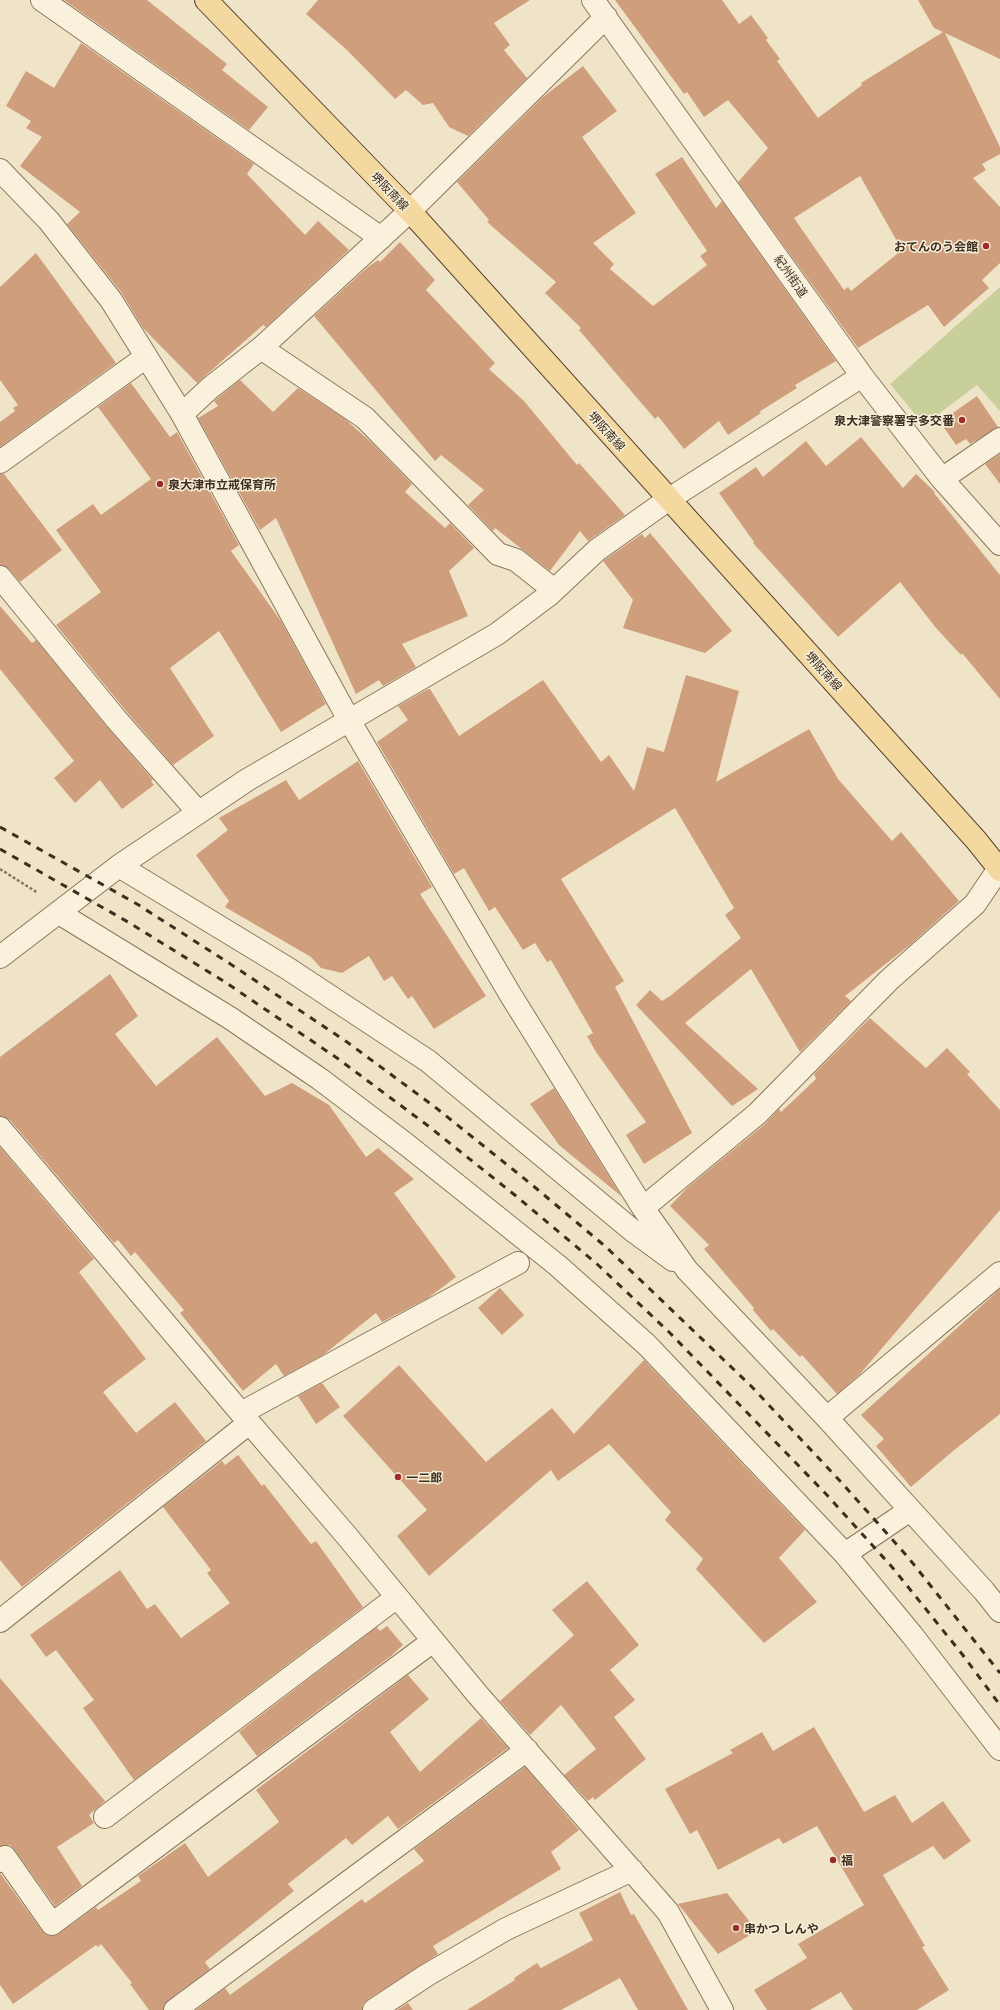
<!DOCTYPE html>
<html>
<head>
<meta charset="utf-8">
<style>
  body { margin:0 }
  canvas { display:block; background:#f0e4c8 }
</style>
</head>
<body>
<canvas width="1000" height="2010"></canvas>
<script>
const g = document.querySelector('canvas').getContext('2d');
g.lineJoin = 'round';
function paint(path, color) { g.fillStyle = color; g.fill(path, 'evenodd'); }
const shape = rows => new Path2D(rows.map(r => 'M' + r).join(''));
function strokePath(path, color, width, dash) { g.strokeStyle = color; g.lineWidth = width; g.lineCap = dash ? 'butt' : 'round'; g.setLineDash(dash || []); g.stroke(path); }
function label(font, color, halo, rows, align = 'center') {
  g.font = font + ' Georgia,"Noto Sans JP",serif'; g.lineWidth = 3; g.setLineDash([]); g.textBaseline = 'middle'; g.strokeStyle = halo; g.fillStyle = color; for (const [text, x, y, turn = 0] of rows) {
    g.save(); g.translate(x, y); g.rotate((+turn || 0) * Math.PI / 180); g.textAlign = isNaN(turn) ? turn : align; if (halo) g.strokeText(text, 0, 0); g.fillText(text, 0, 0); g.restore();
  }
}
const green = shape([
  [1000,287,1000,411,977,385,924,425,890,384]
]);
const building = shape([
  [64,0,147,0,227,64,222,70,268,107,249,130],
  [318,0,530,0,494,23,510,45,504,50,527,78,468,136,449,127,433,103,423,105,406,90,395,99,347,50,306,14],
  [615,0,722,0,739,24,751,15,768,38,766,40,780,59,777,61,818,118,862,85,861,83,943,32,934,28,918,0,1000,0,1000,59,945,33,1000,147,1000,154,982,164,986,170,973,178,1000,207,1000,263,982,280,989,288,944,327,928,305,858,348,738,182,768,148,728,100,704,117,687,92,684,94],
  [860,176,902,250,851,291,848,287,844,290,794,218],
  [81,43,254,164,247,174,305,235,318,221,349,250,266,327,263,325,197,383,143,328,121,292,67,224,80,212,20,166,42,137,26,128,31,121,6,106,26,71,54,88],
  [583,66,617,111,582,137,636,213,593,243,614,264,610,269,653,306,707,265,700,256,707,251,655,174,682,157,716,208,722,201,836,361,795,385,797,388,759,412,761,413,728,435,719,421,684,449,658,416,655,419,579,330,581,328,545,293,556,282,487,222,489,220,457,182,543,97],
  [400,242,435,280,426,290,495,363,489,369,524,401,577,465,579,463,625,515,588,541,580,531,550,571,495,528,493,531,468,505,484,490,441,455,435,461,314,316,368,267,378,260,380,262],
  [36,253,116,363,0,447,0,422,15,411,13,408,18,405,0,380,0,287],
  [240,380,273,412,298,388,345,419,372,443,412,484,405,492,445,528,450,523,474,548,449,571,468,616,402,644,416,667,383,686,379,680,356,694,276,518,260,530,198,418,218,406,214,401],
  [131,383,170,437,177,432,239,545,231,551,281,621,326,704,281,732,219,631,170,668,214,736,173,765,126,711,56,625,101,592,56,530,93,504,101,515,151,479,98,407],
  [977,396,998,427,970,444,966,439,956,445,940,422],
  [861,437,903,488,916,474,935,492,934,493,1000,575,1000,699,962,653,961,655,936,628,900,582,838,637,753,543,754,542,719,493,756,467,763,477,806,441,826,466],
  [1000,454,1000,484,985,464],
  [0,474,4,474,62,550,20,582,9,569,0,565],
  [650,533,732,631,705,653,623,628,633,600,603,561,642,534,645,538],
  [0,606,32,643,36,640,107,727,153,780,151,781,154,785,122,809,100,780,75,803,54,778,74,761,0,669],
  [686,675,739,691,716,782,809,729,838,779,892,841,901,832,959,901,911,944,845,996,851,1001,800,1052,751,969,685,1023,758,1089,732,1106,636,1005,650,990,662,1001,670,996,741,938,725,915,734,908,675,808,561,879,624,981,615,987,692,1133,644,1164,626,1135,646,1122,596,1052,587,1036,593,1033,551,960,547,962,535,943,523,950,495,907,489,911,464,868,454,874,377,742,408,720,398,706,428,689,430,689,459,736,543,680,601,762,609,755,634,791,647,747,664,752],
  [358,761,432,887,420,894,486,996,434,1029,412,996,408,999,392,976,384,981,369,956,342,973,321,968,311,957,225,907,229,901,196,855,228,830,219,818,286,780,299,800],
  [110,974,138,1016,115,1034,156,1086,217,1037,265,1096,292,1083,329,1105,366,1157,378,1148,414,1179,394,1193,456,1277,428,1298,382,1322,376,1313,323,1355,284,1376,276,1364,243,1391,180,1313,184,1310,135,1252,131,1256,118,1240,114,1243,10,1120,0,1116,0,1057],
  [870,1018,926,1068,947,1048,970,1072,967,1074,1000,1110,1000,1210,860,1374,837,1394,802,1355,800,1357,773,1329,771,1331,753,1310,754,1308,704,1249,709,1245,670,1206,687,1188,765,1124,779,1109,781,1112,816,1079,814,1074],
  [554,1088,621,1196,559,1145,530,1104],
  [0,1147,94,1259,79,1272,146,1359,103,1392,136,1433,175,1402,206,1441,22,1587,0,1560],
  [500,1288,524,1315,502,1335,478,1308],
  [1000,1289,1000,1414,953,1451,911,1487,876,1446,884,1439,861,1415],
  [644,1360,805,1530,779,1558,817,1602,764,1643,696,1569,703,1559,665,1520,671,1512,609,1444,558,1481,551,1470,429,1576,397,1536,427,1510,343,1416,399,1365,486,1462,552,1408,574,1434],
  [322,1383,340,1407,316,1424,298,1396],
  [238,1455,262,1486,264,1484,311,1544,316,1541,363,1607,134,1780,83,1708,94,1700,56,1650,46,1657,30,1635,120,1570,147,1609,155,1604,181,1638,230,1603,207,1573,211,1570,163,1507,222,1461,225,1465],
  [587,1581,639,1645,610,1670,635,1700,614,1717,646,1759,595,1800,593,1797,588,1801,564,1775,596,1749,561,1705,530,1735,500,1701,574,1635,552,1610],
  [387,1626,403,1645,391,1656,257,1756,239,1732,377,1627,380,1631],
  [408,1675,429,1699,390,1732,420,1772,481,1718,508,1748,398,1829,388,1816,352,1845,346,1838,288,1884,294,1891,205,1962,210,1969,168,2000,164,2005,163,2010,149,2010,130,1984,132,1983,101,1944,98,1947,96,1945,13,2004,0,1985,0,1873,42,1931,46,1935,53,1936,59,1934,96,1907,98,1910,141,1881,138,1876,185,1843,208,1877,279,1822,256,1790],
  [0,1678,105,1801,89,1815,94,1823,57,1847,82,1886,55,1906,15,1850,10,1845,0,1846],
  [814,1727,864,1812,895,1795,912,1823,943,1801,971,1841,944,1860,933,1846,883,1875,925,1946,922,1947,949,1990,917,2010,853,2010,841,1992,810,2010,767,2010,754,1990,807,1958,798,1944,864,1905,817,1826,783,1844,779,1838,718,1870,697,1830,690,1834,665,1789,733,1753,730,1750,762,1732,773,1751],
  [525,1767,579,1830,551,1852,561,1869,433,1946,438,1954,367,2000,363,2004,362,2010,196,2010,225,1988,230,1995,362,1899,365,1903,424,1861,414,1849],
  [620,1892,631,1915,634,1914,688,2010,638,2010,620,1978,561,2010,467,2010,515,1980,514,1978,537,1963,541,1968,593,1940,579,1913],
  [727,1893,757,1931,718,1954,678,1904],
  [408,2003,413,2010,397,2010]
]);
const path = shape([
  [0,869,38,893]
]);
const minor = shape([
  [42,0,381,238],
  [593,0,862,376,942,479,1000,544],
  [0,170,49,221,111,300,182,414,349,720,510,994,643,1208,687,1270,827,1418,984,1591,1000,1611],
  [261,348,365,418,498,554,516,560,554,590],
  [182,414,210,388,261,348,410,211,606,17],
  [0,462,146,357],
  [942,479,1000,439],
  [0,577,116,719,198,812],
  [119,866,287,968,428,1061,632,1230,673,1260],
  [59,913,230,1018,320,1079,407,1145,557,1265,647,1345,845,1554,912,1635,1000,1749],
  [0,957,119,866,247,780,497,634,549,595,597,550,669,499,862,376],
  [0,1128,241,1413,346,1535,478,1695,668,1912,722,2010],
  [643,1208,757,1114,889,980,975,904,1000,867],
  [241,1413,518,1263],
  [827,1418,1000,1273],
  [845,1554,910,1510],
  [0,1621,249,1423],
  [105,1817,397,1597],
  [0,1861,5,1857,52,1924,433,1641],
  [175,2010,527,1750],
  [374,2010,427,1975,506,1929,632,1870]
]);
const major = shape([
  [206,0,410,211,976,840,1000,870]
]);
const rail = shape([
  [0,827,137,904,235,967,347,1042,435,1107,531,1184,606,1247,751,1386,841,1482,907,1556,1000,1673],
  [0,849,128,922,225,982,337,1058,427,1125,516,1196,597,1264,670,1333,826,1494,892,1567,962,1654,1000,1705]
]);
const markers = [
  [986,246,4,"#9e2a2b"],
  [962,420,4,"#9e2a2b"],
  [160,484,4,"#9e2a2b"],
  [398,1477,4,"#9e2a2b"],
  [833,1860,4,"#9e2a2b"],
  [736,1928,4,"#9e2a2b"]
];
const streetNames = [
  ["堺阪南線",390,191,46],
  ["紀州街道",791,276,55],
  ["堺阪南線",607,431,48],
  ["堺阪南線",824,671,48]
];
const poiNames = [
  ["おてんのう会館",978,246,"right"],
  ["泉大津警察署宇多交番",954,420,"right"],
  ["泉大津市立戒保育所",168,484],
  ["一二郎",406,1477],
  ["福",841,1860],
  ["串かつ しんや",744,1928]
];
paint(green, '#c9cf9b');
paint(building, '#cf9f7d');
strokePath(minor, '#8d765c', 24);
strokePath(major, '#5b4430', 24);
strokePath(path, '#8d765c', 2.5, [3, 2]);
strokePath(minor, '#faf1dc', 22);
strokePath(major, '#f3d9a0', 22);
strokePath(rail, '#3d2e20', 3, [7, 7]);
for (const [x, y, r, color] of markers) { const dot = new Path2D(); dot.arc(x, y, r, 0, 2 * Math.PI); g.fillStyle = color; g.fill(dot); strokePath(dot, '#f7eed8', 1.5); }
label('12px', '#3d2e20', '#f7eed8', streetNames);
label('bold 12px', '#3d2e20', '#f7eed8', poiNames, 'left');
</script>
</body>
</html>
